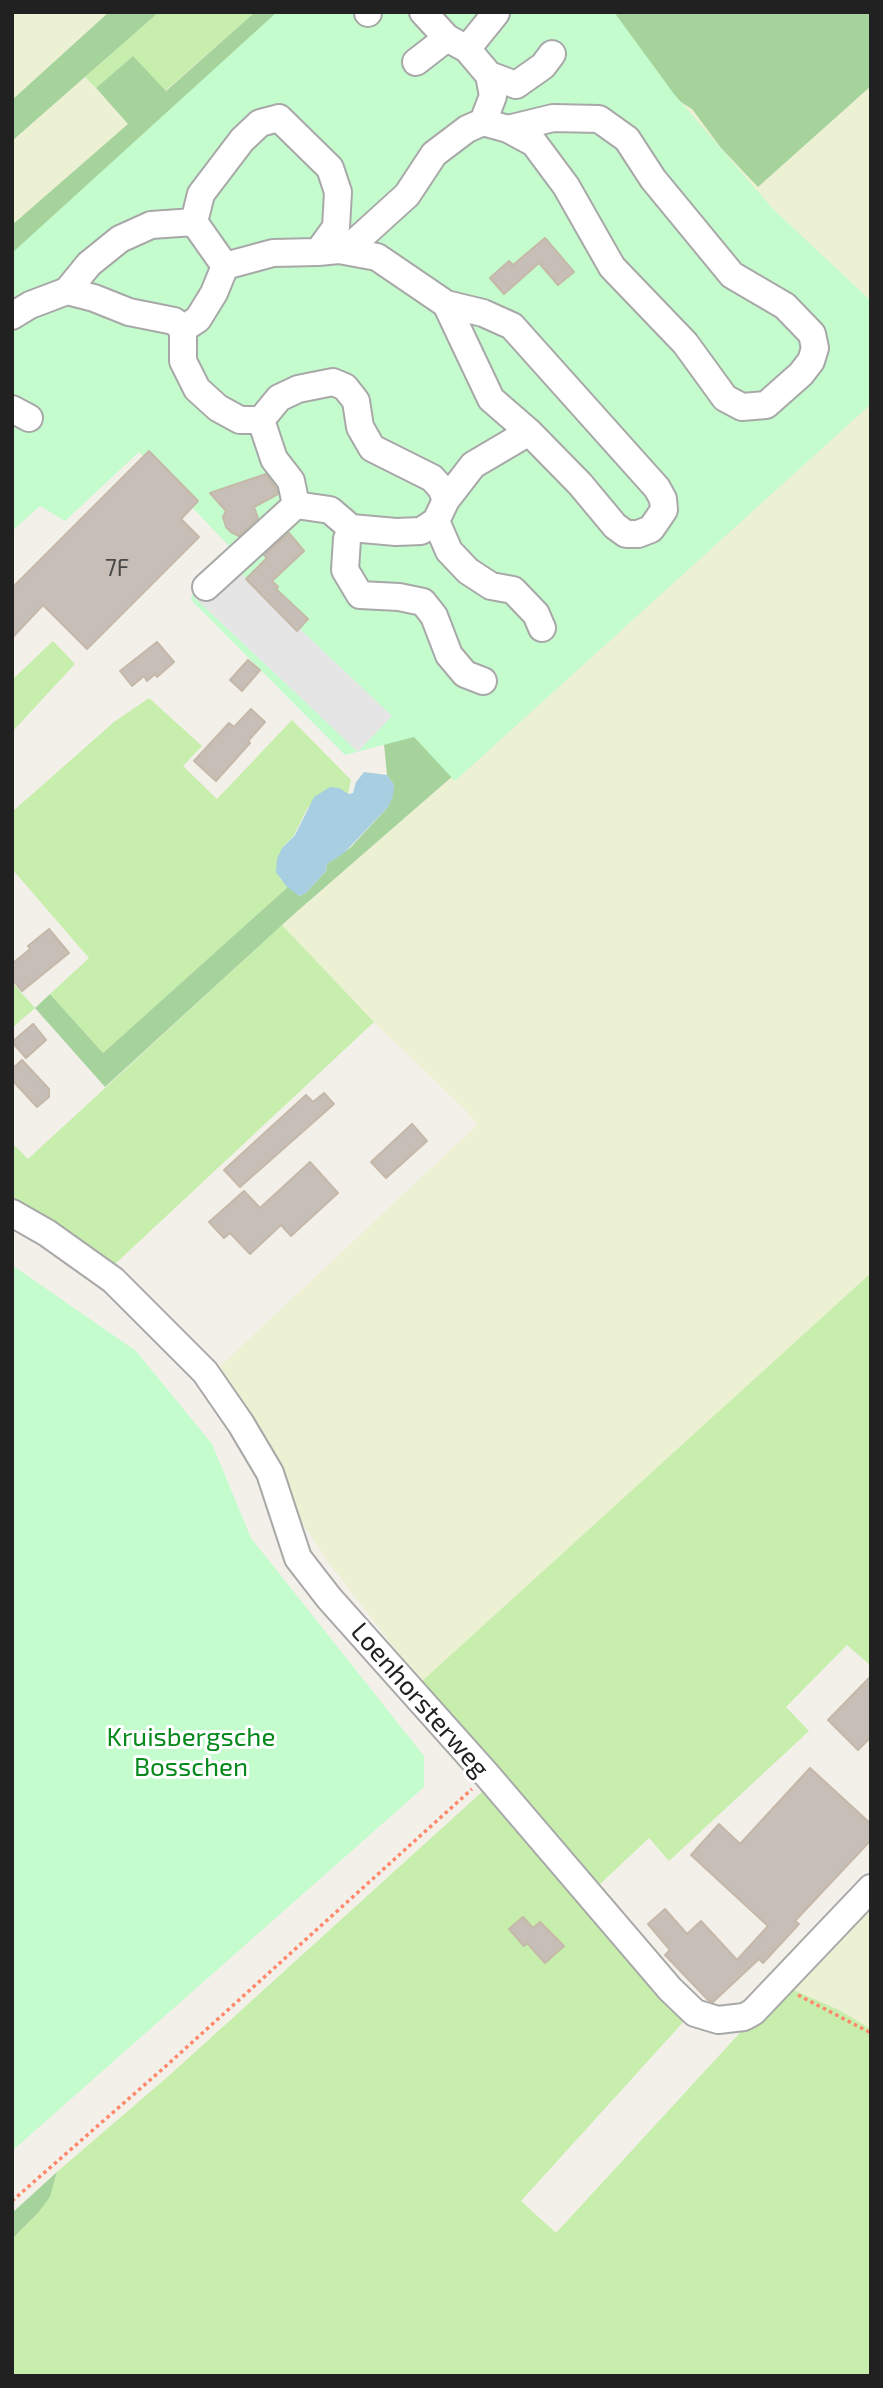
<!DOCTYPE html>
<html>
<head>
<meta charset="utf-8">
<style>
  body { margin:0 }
  #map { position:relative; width:883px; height:2388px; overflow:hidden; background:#f2f0e8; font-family:"Exo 2",sans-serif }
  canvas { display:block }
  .frame { position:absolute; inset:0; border:14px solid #212121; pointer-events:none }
</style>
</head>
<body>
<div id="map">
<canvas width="883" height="2388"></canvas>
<div class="frame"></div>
</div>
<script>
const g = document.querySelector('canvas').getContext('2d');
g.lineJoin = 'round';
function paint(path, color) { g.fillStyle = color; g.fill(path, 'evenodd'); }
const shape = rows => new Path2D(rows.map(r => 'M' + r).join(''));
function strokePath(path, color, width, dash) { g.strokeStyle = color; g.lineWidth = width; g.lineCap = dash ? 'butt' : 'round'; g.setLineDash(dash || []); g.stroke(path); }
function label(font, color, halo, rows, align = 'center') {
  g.font = font + ' "Exo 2",sans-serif'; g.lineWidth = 6; g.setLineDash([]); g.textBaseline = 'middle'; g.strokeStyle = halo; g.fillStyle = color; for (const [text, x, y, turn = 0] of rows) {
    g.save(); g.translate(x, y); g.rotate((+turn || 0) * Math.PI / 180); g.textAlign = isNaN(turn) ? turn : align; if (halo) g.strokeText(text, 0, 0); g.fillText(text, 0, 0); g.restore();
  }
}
const farmland = shape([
  [12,12,109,12,12,100],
  [305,12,609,57,692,109,721,148,758,187,871,86,871,1273,421,1682,332,1567,307,1530,286,1499,214,1372,477,1125,465,1110,374,1022,282,925,454,775],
  [85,77,128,124,12,225,12,141],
  [871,1903,871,2029,839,2010,789,1988]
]);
const grass = shape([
  [159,12,255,12,165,91,133,56,96,88,85,77],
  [53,641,75,664,12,732,12,680],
  [149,698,202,746,183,766,217,799,292,720,351,780,348,794,308,807,294,835,282,848,280,879,289,886,103,1053,50,994,89,958,12,869,12,812,114,722],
  [282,925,374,1022,114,1265,12,1199,12,1143,28,1159],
  [12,982,35,1008,12,1028],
  [871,1273,871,1666,847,1645,786,1707,809,1731,669,1861,649,1838,597,1887,421,1682],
  [484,1790,686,2019,521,2201,556,2233,749,2023,789,1988,839,2010,871,2029,871,2376,12,2376,12,2239,38,2213,50,2197,57,2172,172,2073]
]);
const forest = shape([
  [109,12,159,12,12,141,12,100],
  [255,12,295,12,12,261,12,225,128,124,96,88,133,56,166,91],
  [566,12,871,12,871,86,758,187,721,148,692,109,609,57],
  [409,726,454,775,293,915,105,1087,35,1008,50,994,103,1053,289,886,299,896,306,893,326,871,327,864,350,848,388,807,394,785,387,775,384,744],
  [57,2172,50,2197,38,2213,12,2239,12,2213]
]);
const park = shape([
  [277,12,614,12,674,94,773,209,871,301,871,404,455,781,414,737,345,755,191,600,195,582,232,549,139,452,65,521,40,506,12,531,12,253],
  [12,1265,136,1351,212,1444,251,1538,424,1756,424,1787,12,2151]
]);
const parking = shape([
  [228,561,392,716,358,752,194,597]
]);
const water = shape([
  [364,772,387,775,394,785,393,796,388,807,344,853,327,864,326,871,306,893,299,896,286,886,276,872,277,859,282,848,295,835,314,797,330,787,339,788,349,794,353,793,356,782]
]);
const building = shape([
  [545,238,574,272,558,285,539,263,504,294,490,278,509,261,513,265,545,238],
  [149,451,198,501,181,519,199,537,87,649,43,605,12,638,12,588,149,451],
  [266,474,276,488,278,494,254,507,258,518,239,536,231,532,226,527,223,517,226,511,210,493,266,474],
  [289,533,304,551,272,581,278,587,276,589,308,619,297,631,246,579,267,558,264,555,289,533],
  [157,642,174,662,157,677,155,674,147,681,144,676,132,686,120,671,157,642],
  [248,660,260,670,242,691,230,680,248,660],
  [251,709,265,722,248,741,250,743,216,781,194,761,229,723,234,727,251,709],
  [49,929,69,953,22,991,12,979,12,964,30,949,28,946,49,929],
  [33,1024,46,1040,26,1058,12,1042,33,1024],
  [22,1060,49,1089,49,1097,37,1107,12,1080,12,1069,22,1060],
  [324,1093,334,1104,240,1187,224,1170,306,1095,313,1102,324,1093],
  [412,1124,427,1141,386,1178,371,1162,412,1124],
  [310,1162,338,1193,291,1236,281,1225,250,1254,230,1233,224,1238,209,1222,244,1191,260,1208,310,1162],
  [871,1676,871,1737,858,1750,828,1720,871,1676],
  [810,1768,871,1824,871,1840,795,1921,799,1924,763,1963,759,1959,713,2002,708,2000,665,1955,670,1950,648,1924,665,1909,687,1934,701,1921,737,1960,768,1926,691,1855,719,1824,740,1844,810,1768],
  [523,1917,533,1928,540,1922,564,1946,545,1963,527,1943,524,1946,509,1929,523,1917]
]);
const path = shape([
  [798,1995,871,2033],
  [12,2201,166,2066,472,1789]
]);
const minor = shape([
  [423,12,447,38,467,49,489,75,493,96,483,122],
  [368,13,368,12],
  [467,49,496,13],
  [416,62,447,38],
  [489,75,516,85,543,66,552,54],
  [279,118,330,168,338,192,336,227,318,252,273,253,225,266,194,222,201,194,242,140,260,123,279,118],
  [339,250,377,257,446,304,483,313,512,326,657,488,663,499,664,510,651,529,638,534,626,534,615,526,580,484,529,432,491,399,446,304],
  [318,252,339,250,353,244,407,195,434,154,467,129,483,122,508,129,534,143,566,186,612,267,685,343,725,398,742,407,766,405,801,374,811,361,815,348,812,334,785,306,732,275,653,179,627,139,599,119,553,118,508,129],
  [67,291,89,264,120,239,151,225,194,222],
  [12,316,30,305,67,291,94,298,129,312,174,321,183,329,183,361,197,389,218,408,240,420,261,420,279,398,298,389,333,382,345,387,356,401,360,427,372,448,432,478,441,488,446,500,436,521,421,531,396,532,351,528,330,510,296,505,206,587],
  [183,329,198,319,214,293,225,266],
  [12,409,29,418],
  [261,420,274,459,291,481,296,505],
  [446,500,473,465,529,432],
  [436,521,449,551,468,571,491,586,513,590,536,614,542,628],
  [351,528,347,539,345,570,360,595,399,597,423,602,434,616,449,655,465,674,483,681],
  [12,1213,47,1233,113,1280,205,1372,241,1424,270,1473,298,1558,329,1598,487,1775,670,1989,695,2013,718,2020,744,2017,753,2012,871,1888]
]);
const numberNames = [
  ["7F",117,568]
];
const streetNames = [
  ["Loenhorsterweg",420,1700,49]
];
const parkNames = [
  ["Kruisbergsche",191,1737],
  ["Bosschen",191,1767]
];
paint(farmland, '#ecf1d3');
paint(grass, '#c7eeac');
paint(forest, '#a6d39b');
paint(park, '#c4fcce');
paint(parking, '#e5e5e5');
paint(water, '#a7cfe1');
paint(building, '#c7bfb7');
strokePath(building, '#c5b8a9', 2);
strokePath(minor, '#a8a8a8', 30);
strokePath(path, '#ff886c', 3.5, [3.5, 3.5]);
strokePath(minor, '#fff', 26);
label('23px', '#4a4846', null, numberNames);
label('26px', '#212121', '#fff', streetNames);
label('26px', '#06891c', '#fff', parkNames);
</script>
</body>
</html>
